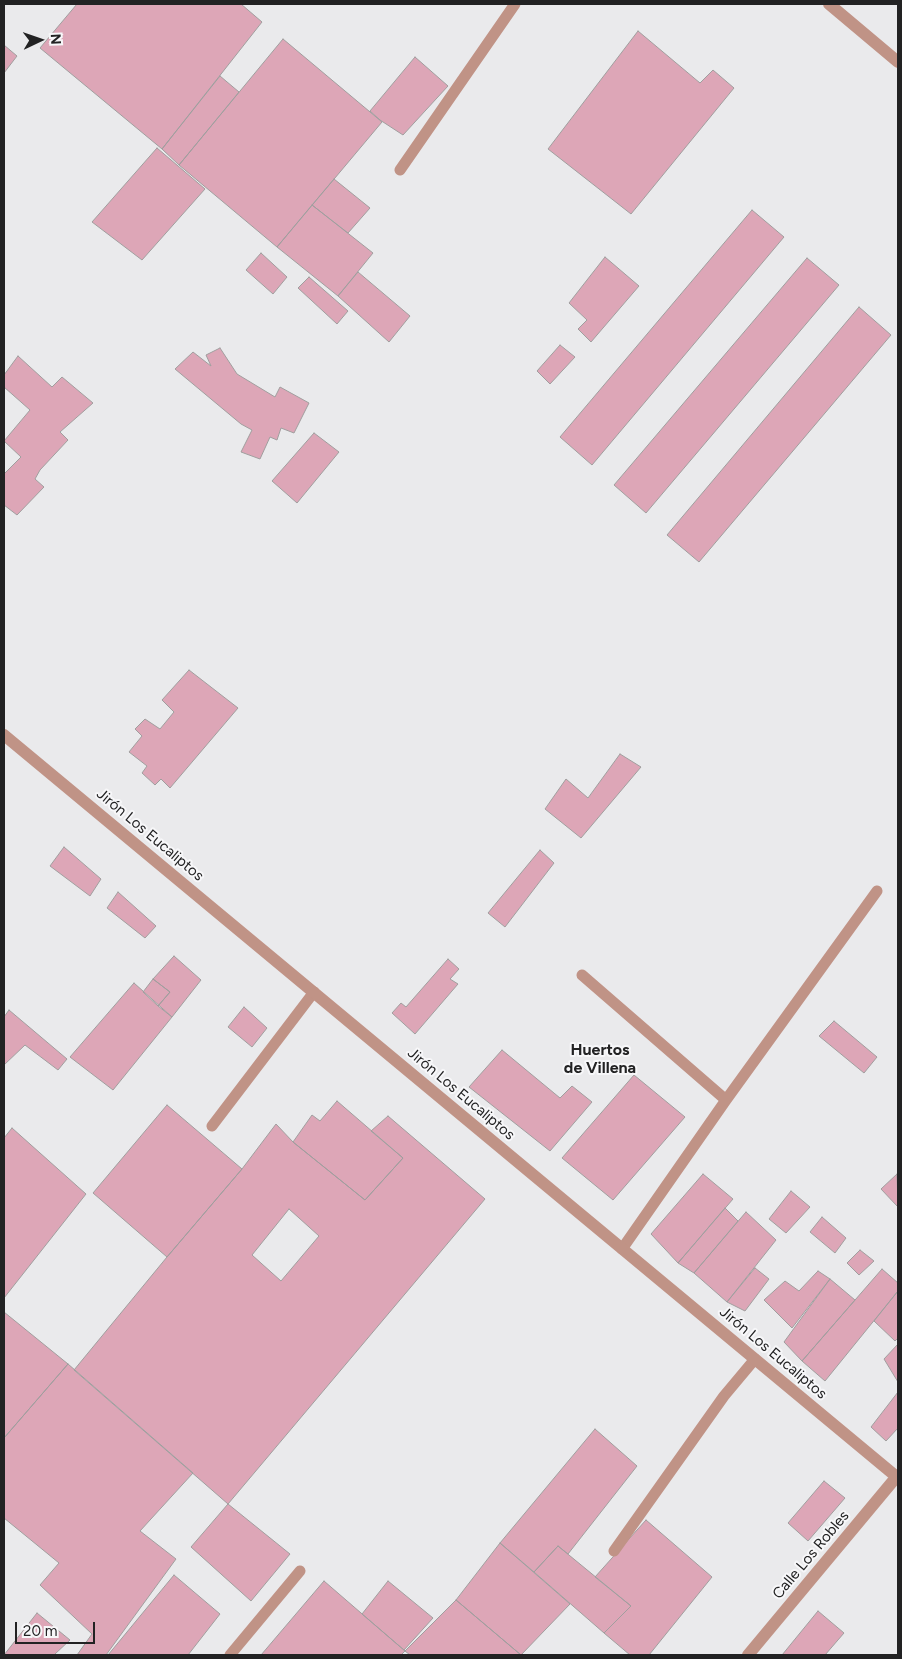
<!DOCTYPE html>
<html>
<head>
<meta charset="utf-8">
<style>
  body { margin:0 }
  #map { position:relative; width:902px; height:1659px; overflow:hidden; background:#eaeaec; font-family:Figtree,sans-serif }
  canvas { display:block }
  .frame { position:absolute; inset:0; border:5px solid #222223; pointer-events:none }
  .north { position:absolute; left:15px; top:15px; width:50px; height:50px; -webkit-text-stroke:4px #f7f7f9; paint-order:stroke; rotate:87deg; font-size:14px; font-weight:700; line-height:20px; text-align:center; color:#222223 }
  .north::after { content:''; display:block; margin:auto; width:18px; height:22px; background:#222223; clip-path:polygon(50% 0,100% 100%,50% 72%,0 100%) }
  .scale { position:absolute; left:15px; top:1622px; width:80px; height:22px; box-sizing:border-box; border:2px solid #222223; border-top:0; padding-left:6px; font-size:15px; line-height:18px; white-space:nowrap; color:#222223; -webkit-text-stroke:4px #f7f7f9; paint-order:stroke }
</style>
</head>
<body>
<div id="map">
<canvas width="902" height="1659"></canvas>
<div class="frame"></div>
<div class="north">N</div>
<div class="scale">20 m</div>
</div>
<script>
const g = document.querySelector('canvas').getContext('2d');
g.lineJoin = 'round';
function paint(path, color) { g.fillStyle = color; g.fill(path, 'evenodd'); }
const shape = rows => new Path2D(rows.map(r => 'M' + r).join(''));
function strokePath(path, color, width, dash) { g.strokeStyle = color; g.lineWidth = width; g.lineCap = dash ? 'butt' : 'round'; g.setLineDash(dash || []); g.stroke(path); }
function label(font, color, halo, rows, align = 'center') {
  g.font = font + ' Figtree,sans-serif'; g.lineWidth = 4; g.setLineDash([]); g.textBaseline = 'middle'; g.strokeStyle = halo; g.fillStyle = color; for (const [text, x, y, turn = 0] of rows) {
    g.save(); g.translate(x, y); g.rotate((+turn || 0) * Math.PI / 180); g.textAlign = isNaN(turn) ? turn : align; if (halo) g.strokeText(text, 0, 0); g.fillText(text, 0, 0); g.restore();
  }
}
const building = shape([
  [77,4,241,4,262,22,162,149,40,48,77,4],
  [638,31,700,83,713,70,734,88,631,214,548,149,638,31],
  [283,39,382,122,277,247,179,165,283,39],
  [4,45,17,56,4,73,4,45],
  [415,57,448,86,403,135,380,120,370,111,415,57],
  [220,76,239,92,179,165,162,149,220,76],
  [157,148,205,189,142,260,92,222,157,148],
  [334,179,370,208,348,233,312,205,334,179],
  [312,205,373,253,338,296,277,247,312,205],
  [752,210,784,237,592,465,560,437,752,210],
  [261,253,287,277,273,294,246,270,261,253],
  [605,257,639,286,591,342,578,329,587,320,569,303,605,257],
  [807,258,839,285,646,513,614,485,807,258],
  [358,272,410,316,389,342,338,296,358,272],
  [309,277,348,311,337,324,298,288,309,277],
  [859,307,891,335,699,562,667,535,859,307],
  [560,345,575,357,550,384,537,371,560,345],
  [220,348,237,374,275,397,280,387,309,403,294,433,281,428,277,440,270,437,260,459,241,452,252,430,241,424,175,369,193,352,211,366,206,355,220,348],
  [18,356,52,387,62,377,93,403,60,432,68,440,40,470,35,479,44,487,17,515,4,505,4,474,21,457,4,441,30,410,4,387,4,375,18,356],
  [314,433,339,452,297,503,272,481,314,433],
  [189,670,238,708,170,788,161,779,155,785,142,773,147,766,129,752,142,736,135,729,145,719,160,729,174,712,162,700,189,670],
  [620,754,641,767,581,838,545,809,566,779,588,798,620,754],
  [64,847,101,879,90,896,50,866,64,847],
  [540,850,554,863,505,927,488,913,540,850],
  [118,892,156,926,145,938,107,908,118,892],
  [174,956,201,980,172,1017,158,1006,170,992,153,979,174,956],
  [448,959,459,969,450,979,458,984,415,1034,392,1013,401,1003,406,1007,448,959],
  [153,979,170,992,158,1006,143,992,153,979],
  [134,983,172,1017,113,1090,70,1057,134,983],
  [244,1007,267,1028,252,1047,228,1027,244,1007],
  [9,1010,67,1059,58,1070,25,1045,4,1065,4,1017,9,1010],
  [834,1021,877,1057,864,1073,819,1036,834,1021],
  [502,1050,560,1098,572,1086,592,1102,550,1151,469,1087,502,1050],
  [634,1075,685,1117,613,1200,562,1158,634,1075],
  [337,1101,403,1158,365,1200,293,1142,312,1115,320,1121,337,1101],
  [167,1105,242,1169,167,1257,93,1193,167,1105],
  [388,1116,485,1199,228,1504,74,1370,167,1257,242,1169,276,1124,293,1142,365,1200,403,1158,371,1131,388,1116],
  [12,1128,86,1194,4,1298,4,1138,12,1128],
  [703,1174,733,1199,678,1263,651,1234,703,1174],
  [897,1174,898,1204,897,1206,881,1189,897,1174],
  [791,1191,810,1207,786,1233,769,1219,791,1191],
  [725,1208,738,1221,694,1273,678,1263,725,1208],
  [289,1209,319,1236,281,1281,252,1255,289,1209],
  [746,1212,776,1240,727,1302,694,1273,746,1212],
  [822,1217,846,1238,835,1253,810,1232,822,1217],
  [860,1250,874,1261,859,1275,847,1263,860,1250],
  [755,1268,769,1279,745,1311,727,1302,755,1268],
  [882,1269,898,1283,898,1291,825,1381,802,1361,882,1269],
  [818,1271,830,1279,792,1328,764,1300,785,1281,799,1291,818,1271],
  [830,1279,855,1300,802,1361,784,1342,830,1279],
  [898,1291,898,1338,895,1341,874,1321,898,1291],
  [4,1312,68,1364,4,1438,4,1312],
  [898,1344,898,1382,884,1359,898,1344],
  [68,1364,193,1473,140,1531,176,1559,106,1655,77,1655,92,1634,40,1585,59,1563,4,1518,4,1438,68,1364],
  [898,1392,898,1428,886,1441,871,1427,898,1392],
  [595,1429,637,1466,568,1554,558,1546,534,1572,500,1543,595,1429],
  [824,1481,845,1498,808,1541,788,1523,824,1481],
  [228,1504,290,1554,251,1601,191,1547,228,1504],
  [646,1520,712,1577,649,1655,630,1655,604,1633,631,1606,595,1577,646,1520],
  [500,1543,570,1604,521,1655,456,1600,500,1543],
  [558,1546,631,1606,604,1633,534,1572,558,1546],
  [174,1575,220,1614,188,1655,108,1655,174,1575],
  [324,1581,405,1651,401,1655,261,1655,324,1581],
  [388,1581,433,1618,404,1650,362,1614,388,1581],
  [456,1600,521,1655,410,1655,405,1651,456,1600],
  [818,1611,844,1633,825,1655,782,1655,818,1611],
  [37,1613,70,1640,55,1654,57,1655,4,1655,37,1613]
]);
const lane = shape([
  [400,170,515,4],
  [582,975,726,1100],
  [212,1126,314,992],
  [622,1249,726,1100,877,891],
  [614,1551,724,1396,755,1359],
  [230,1655,300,1571]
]);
const street = shape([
  [829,4,898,62],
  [4,735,898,1478],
  [748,1655,898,1475]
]);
const streetNames = [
  ["Jirón Los Eucaliptos",150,835,40],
  ["Jirón Los Eucaliptos",461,1094,40],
  ["Jirón Los Eucaliptos",773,1353,40],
  ["Calle Los Robles",811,1555,-50]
];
const neighbourhoodNames = [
  ["Huertos",600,1050],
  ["de Villena",600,1068]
];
paint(building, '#dda6b7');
strokePath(building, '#a09e9e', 1);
strokePath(lane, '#c09386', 11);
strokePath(street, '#c09386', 12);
label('15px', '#222223', '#f7f7f9', streetNames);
label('bold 16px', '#222223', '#f7f7f9', neighbourhoodNames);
</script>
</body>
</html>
